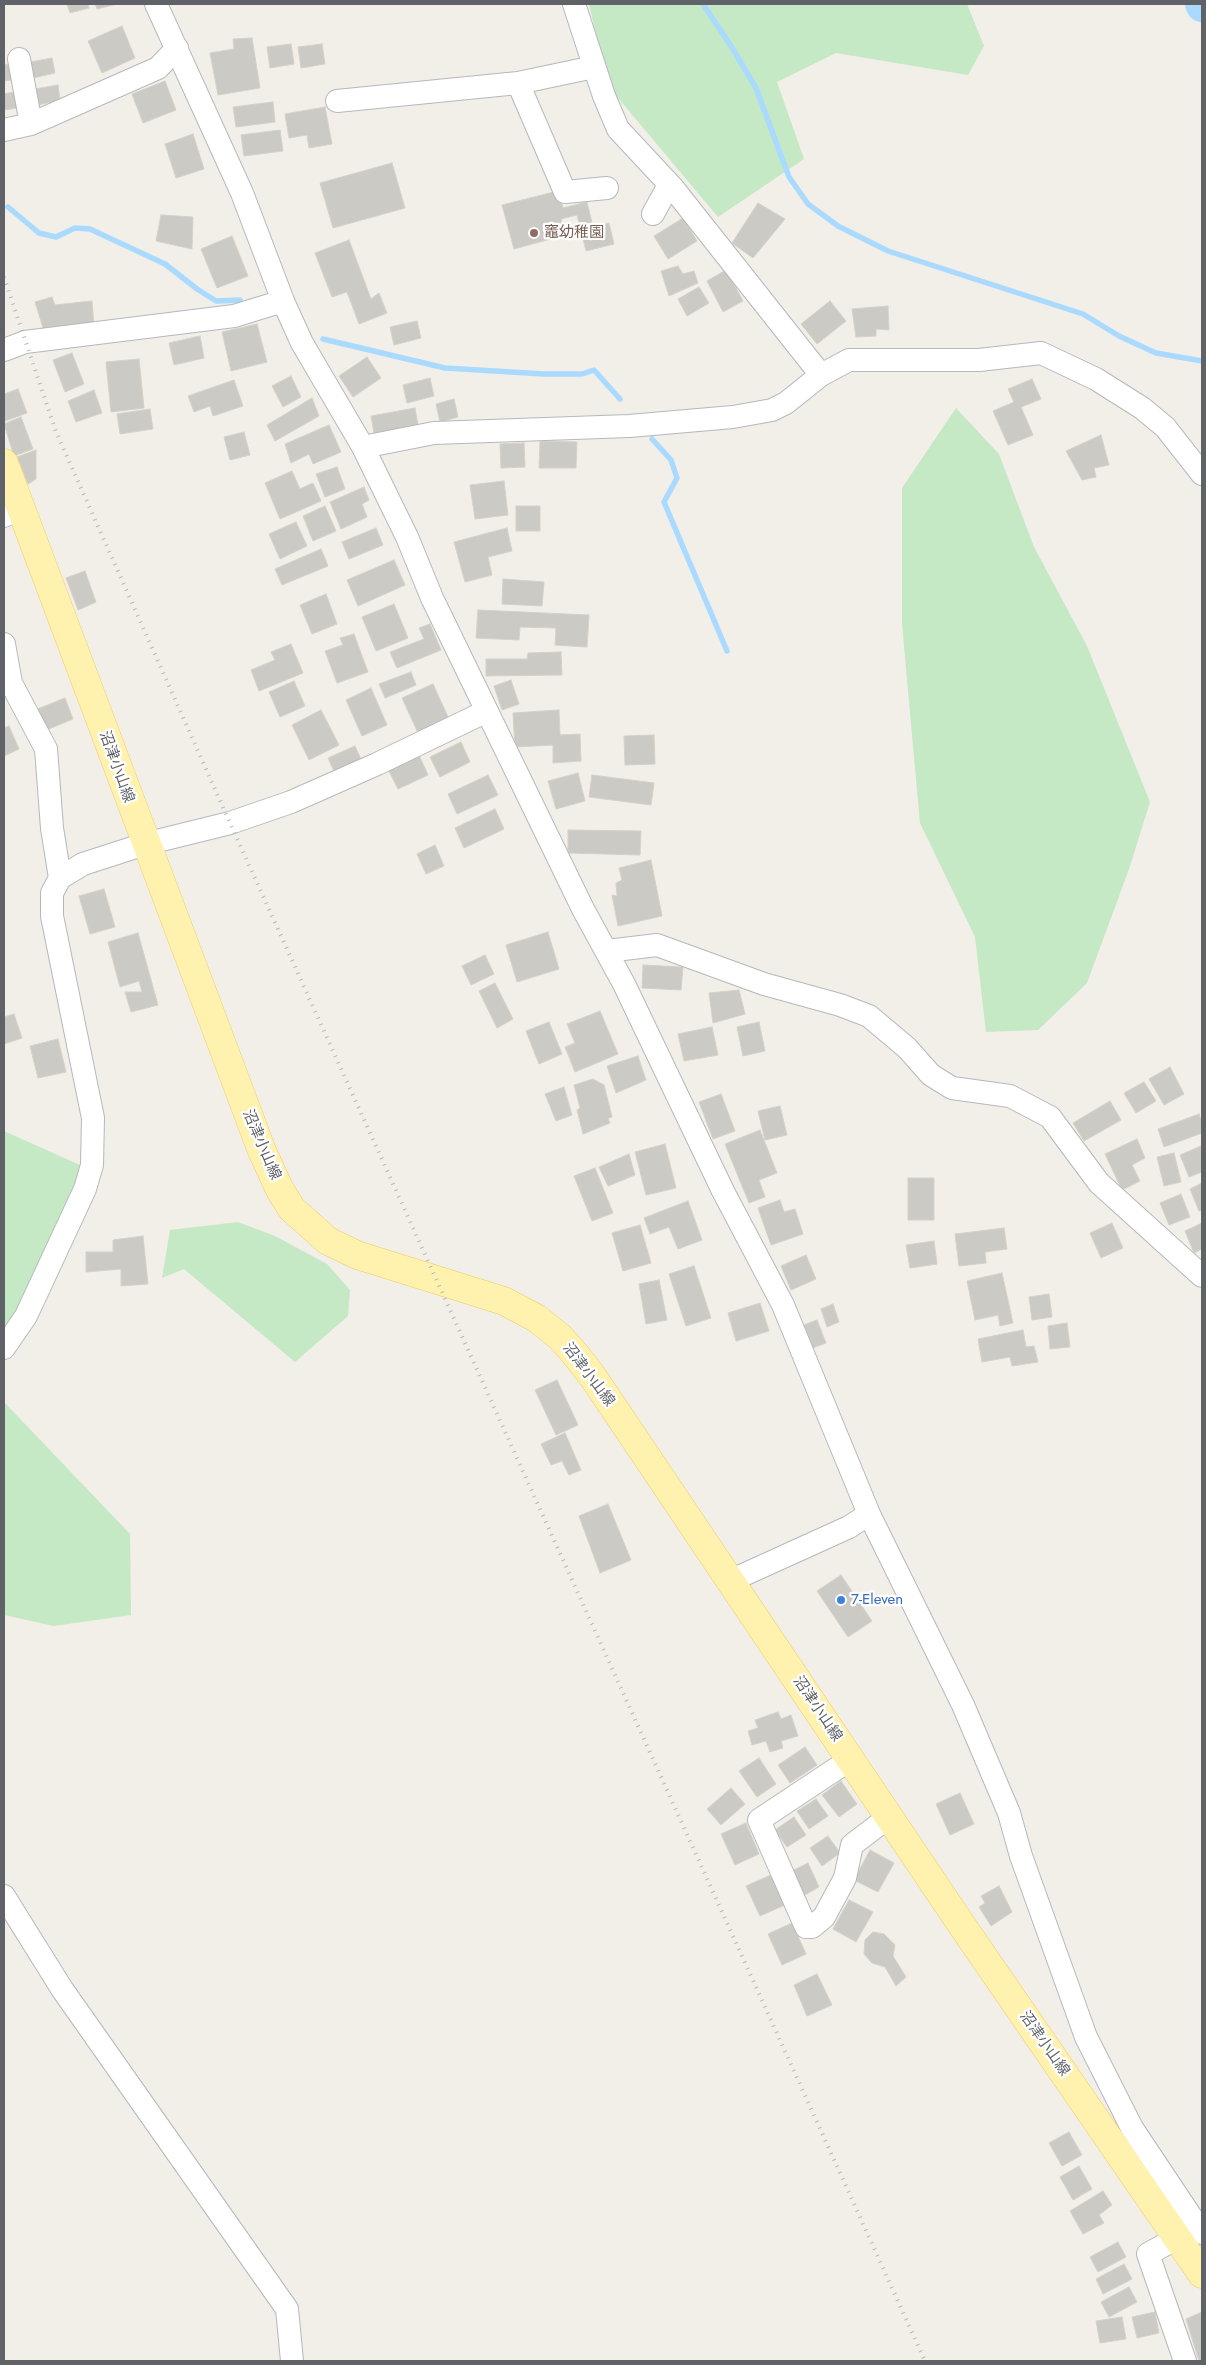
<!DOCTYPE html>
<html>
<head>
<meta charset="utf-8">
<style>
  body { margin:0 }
  #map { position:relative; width:1206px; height:2365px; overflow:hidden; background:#f1efe8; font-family:Jost,sans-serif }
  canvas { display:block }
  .frame { position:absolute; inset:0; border:5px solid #5f6368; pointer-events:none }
</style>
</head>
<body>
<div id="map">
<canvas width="1206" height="2365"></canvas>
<div class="frame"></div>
</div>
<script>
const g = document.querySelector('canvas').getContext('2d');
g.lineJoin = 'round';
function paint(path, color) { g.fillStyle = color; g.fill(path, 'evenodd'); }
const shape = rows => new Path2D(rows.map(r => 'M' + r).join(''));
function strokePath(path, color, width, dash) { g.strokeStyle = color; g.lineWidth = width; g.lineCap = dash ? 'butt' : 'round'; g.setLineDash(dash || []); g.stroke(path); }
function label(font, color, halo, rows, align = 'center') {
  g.font = font + ' Jost,"Noto Sans JP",sans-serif'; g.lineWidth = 4.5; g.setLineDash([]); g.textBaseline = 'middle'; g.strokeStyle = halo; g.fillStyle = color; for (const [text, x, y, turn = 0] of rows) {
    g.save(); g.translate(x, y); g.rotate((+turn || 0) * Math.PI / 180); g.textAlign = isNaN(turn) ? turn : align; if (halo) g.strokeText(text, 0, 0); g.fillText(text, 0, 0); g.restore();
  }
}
const green = shape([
  [589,4,967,4,984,46,968,75,836,53,777,82,804,159,718,217,608,86],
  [956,408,999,454,1034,547,1087,646,1150,802,1129,869,1087,983,1038,1030,986,1032,975,937,920,823,902,624,902,488],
  [4,1131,91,1170,4,1337],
  [238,1222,275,1236,327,1264,350,1290,348,1316,295,1362,184,1269,162,1278,170,1230],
  [4,1402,130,1534,131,1615,54,1626,4,1615]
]);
const stream = shape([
  [703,4,731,46,756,88,789,177,808,204,838,226,888,251,1083,314,1119,336,1156,353,1202,361],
  [8,207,39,233,56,237,75,228,90,229,165,264,197,289,216,301,240,300],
  [323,339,445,368,544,374,582,374,594,370,620,399],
  [652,439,671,460,677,478,664,502,727,651]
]);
const river = shape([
  [1201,4,1202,6]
]);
const building = shape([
  [67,4,88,4,89,8,70,13,67,4],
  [95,4,117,4,97,9,95,4],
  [122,26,135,58,102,73,88,41,122,26],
  [252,38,260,88,218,95,210,53,234,49,233,39,252,38],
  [291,44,294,64,270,68,267,47,291,44],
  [322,44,325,64,301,68,298,47,322,44],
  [52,58,55,73,33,78,30,62,52,58],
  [9,64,12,80,4,81,4,65,9,64],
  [165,81,176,110,143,123,132,94,165,81],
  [58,85,60,100,38,105,35,89,58,85],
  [14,92,17,108,4,110,4,94,14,92],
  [273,102,275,122,236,127,233,107,273,102],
  [325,107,332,144,309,148,307,135,289,138,285,114,325,107],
  [280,130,283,151,244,156,241,135,280,130],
  [193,134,204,169,176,178,165,144,193,134],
  [392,163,405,208,333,228,320,183,392,163],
  [558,191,563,208,587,202,593,227,609,223,614,244,586,251,577,215,561,219,565,235,514,249,502,205,558,191],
  [758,203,785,219,753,258,732,243,758,203],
  [161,215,193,217,192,249,156,241,161,215],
  [683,218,697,241,668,259,654,236,683,218],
  [232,236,248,276,217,288,201,249,232,236],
  [349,240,371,299,379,293,387,313,359,324,347,292,332,297,315,253,349,240],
  [678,266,683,274,694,271,698,283,669,296,661,271,678,266],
  [726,270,743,301,723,312,707,281,726,270],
  [699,287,709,303,687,316,678,299,699,287],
  [52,297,55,305,92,301,94,327,44,331,35,302,52,297],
  [830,301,846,321,817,344,801,324,830,301],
  [888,306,889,330,876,329,876,336,856,337,852,309,888,306],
  [417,321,421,338,394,345,390,327,417,321],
  [257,324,267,362,231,371,222,332,257,324],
  [200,336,204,358,174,365,169,343,200,336],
  [72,353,84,384,65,392,53,360,72,353],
  [367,357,381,378,353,397,339,376,367,357],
  [139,359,144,408,111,412,106,362,139,359],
  [291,376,301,397,283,407,272,386,291,376],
  [430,378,434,396,407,403,403,385,430,378],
  [1032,379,1041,399,1021,407,1033,435,1008,445,993,411,1014,402,1008,389,1032,379],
  [234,380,243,406,213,416,210,406,194,412,188,396,234,380],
  [18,389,27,413,5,421,4,394,18,389],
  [94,390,102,413,76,422,68,401,94,390],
  [312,398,319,416,275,441,267,425,312,398],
  [454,399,458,417,440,422,436,404,454,399],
  [415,408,418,425,374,433,371,416,415,408],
  [150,409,153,429,120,434,117,414,150,409],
  [21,417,33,449,14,456,4,424,21,417],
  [329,425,341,452,313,464,309,454,291,463,285,444,329,425],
  [244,432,250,455,230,460,224,437,244,432],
  [1101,435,1109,465,1094,468,1096,477,1082,480,1066,451,1101,435],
  [540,441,577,442,576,468,539,468,540,441],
  [524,443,525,467,501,468,500,444,524,443],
  [36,450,36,479,28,484,17,457,36,450],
  [337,467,345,489,325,497,316,474,337,467],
  [292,471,300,489,313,483,321,501,280,519,265,483,292,471],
  [504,481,508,515,475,519,470,485,504,481],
  [364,487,369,500,362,504,367,517,341,529,330,502,364,487],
  [325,506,336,531,313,541,303,516,325,506],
  [516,506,540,506,540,531,516,531,516,506],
  [296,522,307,546,280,559,269,534,296,522],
  [376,528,383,545,349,559,342,542,376,528],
  [507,528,512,551,488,557,492,575,465,582,454,542,507,528],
  [321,549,328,566,282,585,275,569,321,549],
  [394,560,405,585,358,606,347,580,394,560],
  [85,571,96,602,78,610,66,578,85,571],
  [503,579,544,582,542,606,502,604,503,579],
  [326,594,337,624,312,634,300,605,326,594],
  [394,604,408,638,376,651,362,617,394,604],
  [478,610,589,615,587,647,555,645,556,628,520,627,519,640,476,638,478,610],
  [430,624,441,650,397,668,390,652,424,639,419,628,430,624],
  [354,634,368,672,337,683,325,651,343,645,340,638,354,634],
  [291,644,303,673,259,691,251,670,275,660,271,652,291,644],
  [561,652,562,675,486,676,486,659,527,659,528,653,561,652],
  [411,672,416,685,385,698,379,684,411,672],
  [511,680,519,704,502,710,494,686,511,680],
  [294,681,305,706,280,717,269,692,294,681],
  [433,684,449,719,418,733,402,698,433,684],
  [371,688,387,725,362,736,346,700,371,688],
  [65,698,73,719,44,731,35,710,65,698],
  [321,710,339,745,309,760,292,725,321,710],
  [559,710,560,735,580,734,581,761,553,763,553,745,515,747,513,713,559,710],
  [9,726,19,749,4,756,4,728,9,726],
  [654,735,655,764,625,765,624,736,654,735],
  [461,742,470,762,440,777,430,757,461,742],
  [355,746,364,766,337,778,328,758,355,746],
  [419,755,428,775,398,789,388,769,419,755],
  [578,773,585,801,556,809,548,781,578,773],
  [488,775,498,795,457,814,448,794,488,775],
  [592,775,654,783,651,805,589,797,592,775],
  [495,809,504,829,464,848,455,828,495,809],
  [568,830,641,831,640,855,568,853,568,830],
  [435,845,444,866,426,874,417,854,435,845],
  [651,860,662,916,618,926,612,895,617,896,616,883,622,880,619,868,651,860],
  [104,889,115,927,90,934,79,896,104,889],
  [548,932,559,969,517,982,506,945,548,932],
  [138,933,158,1005,131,1012,125,992,142,992,139,981,120,987,108,942,138,933],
  [485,955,494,974,471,985,462,966,485,955],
  [643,965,683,967,681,990,642,988,643,965],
  [495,983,513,1019,497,1028,479,991,495,983],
  [739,990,745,1014,713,1023,709,993,739,990],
  [600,1011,618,1054,575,1072,565,1047,575,1043,567,1024,600,1011],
  [14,1014,22,1038,4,1044,4,1017,14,1014],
  [549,1022,562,1054,539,1064,526,1031,549,1022],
  [759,1022,765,1051,743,1056,737,1027,759,1022],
  [712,1027,718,1055,684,1061,678,1034,712,1027],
  [58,1039,66,1072,38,1078,30,1046,58,1039],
  [638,1056,646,1080,616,1093,607,1066,638,1056],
  [1170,1067,1184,1094,1164,1105,1149,1079,1170,1067],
  [593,1079,604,1085,612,1117,608,1118,610,1123,583,1134,577,1110,580,1108,574,1085,593,1079],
  [1144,1082,1156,1101,1136,1113,1124,1093,1144,1082],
  [564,1087,572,1115,556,1121,545,1094,564,1087],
  [721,1094,735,1131,713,1139,699,1102,721,1094],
  [1110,1101,1121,1120,1084,1141,1073,1123,1110,1101],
  [780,1106,787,1135,765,1140,758,1111,780,1106],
  [1199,1114,1202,1122,1202,1133,1164,1147,1158,1129,1199,1114],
  [760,1130,777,1173,759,1180,765,1197,749,1203,725,1144,760,1130],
  [1137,1139,1145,1158,1132,1165,1140,1181,1122,1190,1105,1154,1137,1139],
  [665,1144,676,1188,646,1195,635,1152,665,1144],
  [1201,1146,1202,1172,1189,1177,1180,1155,1201,1146],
  [1174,1153,1181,1182,1164,1186,1157,1157,1174,1153],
  [629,1154,635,1175,608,1186,599,1167,629,1154],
  [595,1168,613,1213,592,1221,574,1176,595,1168],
  [908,1178,934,1178,934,1220,908,1220,908,1178],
  [1202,1183,1202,1210,1199,1211,1190,1189,1202,1183],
  [1181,1194,1190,1217,1169,1225,1160,1203,1181,1194],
  [780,1200,784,1212,795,1209,803,1234,771,1245,758,1208,780,1200],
  [688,1201,702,1240,678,1249,669,1227,650,1234,644,1218,688,1201],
  [1112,1223,1123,1248,1101,1258,1090,1233,1112,1223],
  [1202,1223,1202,1249,1194,1253,1185,1231,1202,1223],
  [640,1225,651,1263,623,1271,612,1233,640,1225],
  [1004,1228,1007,1249,985,1252,986,1263,959,1266,955,1234,1004,1228],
  [143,1236,148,1284,121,1286,121,1269,86,1272,86,1252,113,1252,113,1240,143,1236],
  [934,1241,937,1264,910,1268,906,1245,934,1241],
  [806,1255,816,1279,791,1290,781,1266,806,1255],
  [694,1266,711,1318,686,1326,669,1274,694,1266],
  [1002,1273,1013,1323,1000,1326,998,1315,975,1320,967,1281,1002,1273],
  [659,1280,667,1320,646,1324,639,1284,659,1280],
  [1049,1294,1052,1317,1032,1320,1029,1297,1049,1294],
  [760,1303,769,1331,736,1341,728,1313,760,1303],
  [833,1304,839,1322,827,1327,821,1309,833,1304],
  [817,1320,826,1343,813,1348,804,1325,817,1320],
  [1067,1323,1070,1347,1050,1349,1048,1326,1067,1323],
  [1023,1330,1026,1347,1034,1346,1038,1362,1012,1366,1010,1357,982,1362,978,1339,1023,1330],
  [557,1380,578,1425,556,1435,535,1390,557,1380],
  [565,1433,581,1470,569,1475,562,1461,551,1465,541,1444,565,1433],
  [608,1504,631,1560,600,1573,579,1516,608,1504],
  [841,1575,872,1621,848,1637,817,1591,841,1575],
  [778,1712,781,1719,791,1715,798,1736,781,1741,783,1748,770,1752,766,1741,752,1745,748,1731,758,1728,755,1720,778,1712],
  [805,1747,817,1765,790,1783,778,1765,805,1747],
  [759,1758,776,1784,757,1797,739,1771,759,1758],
  [841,1781,857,1804,839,1817,822,1795,841,1781],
  [731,1788,745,1804,721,1825,707,1809,731,1788],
  [960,1793,974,1824,950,1835,936,1804,960,1793],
  [816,1799,828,1816,809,1829,797,1811,816,1799],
  [794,1817,806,1835,787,1847,775,1830,794,1817],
  [746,1823,759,1854,735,1865,721,1834,746,1823],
  [828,1836,840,1853,822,1866,810,1848,828,1836],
  [870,1850,894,1863,878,1892,854,1880,870,1850],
  [808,1863,819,1887,803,1896,790,1872,808,1863],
  [771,1875,785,1905,760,1916,746,1886,771,1875],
  [999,1886,1012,1912,991,1926,979,1907,985,1903,981,1896,999,1886],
  [849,1900,873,1912,856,1942,833,1929,849,1900],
  [792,1923,806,1954,782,1965,768,1934,792,1923],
  [873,1932,884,1934,895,1945,893,1956,906,1977,896,1986,885,1967,872,1963,864,1954,865,1940,873,1932],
  [817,1974,832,2005,807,2016,794,1985,817,1974],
  [1069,2132,1082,2155,1062,2166,1049,2143,1069,2132],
  [1079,2166,1092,2189,1073,2200,1060,2177,1079,2166],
  [1103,2191,1112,2205,1099,2215,1104,2223,1083,2234,1070,2211,1103,2191],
  [1118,2242,1126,2257,1098,2272,1090,2257,1118,2242],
  [1124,2264,1132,2279,1103,2294,1096,2279,1124,2264],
  [1129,2287,1137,2302,1109,2317,1101,2302,1129,2287],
  [1155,2312,1159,2333,1137,2338,1132,2317,1155,2312],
  [1202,2312,1202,2361,1199,2361,1186,2319,1202,2312],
  [1122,2317,1126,2339,1100,2343,1096,2321,1122,2317]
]);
const minor = shape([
  [156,4,242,193,283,301,302,343,363,447,407,537,432,598,583,909,624,984,723,1191,783,1305,869,1514,963,1705,1009,1813,1021,1856,1086,2037,1132,2128,1202,2233],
  [574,4,604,96,618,129,673,188,821,375],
  [19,59,31,124],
  [518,83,565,192,607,188],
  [337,101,518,83,594,67],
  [4,130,31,124,158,68,177,48],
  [653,214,669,185],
  [4,350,25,342,234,316,283,301],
  [363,447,434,433,629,426,733,417,772,410,786,403,821,375,849,360,979,360,1041,353,1096,379,1142,408,1165,427,1202,474],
  [4,516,21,507],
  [4,644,11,683,46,749,52,828,60,878],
  [607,951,657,945,764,984,840,1005,869,1016,907,1048,931,1075,952,1088,1010,1096,1050,1117,1099,1183,1202,1276],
  [4,1348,26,1316,85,1189,92,1165,93,1118,52,916,52,893,60,878,83,864,145,844,230,823,291,802,377,764,487,711],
  [730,1581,849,1527,869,1514],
  [851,1759,759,1820,806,1927,812,1927,824,1917,845,1878,852,1845,890,1816],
  [4,1896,62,1989,287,2309,292,2361],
  [1177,2238,1148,2254,1185,2361]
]);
const major = shape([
  [4,463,262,1151,280,1190,292,1209,328,1241,357,1255,504,1301,536,1318,560,1337,575,1354,593,1377,961,1924,1202,2274]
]);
const rail = shape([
  [4,277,56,432,230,823,925,2361]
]);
const markers = [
  [534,233,5,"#8d6e63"],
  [841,1600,5,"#3f7fe0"]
];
const educationNames = [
  ["竈幼稚園",544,233]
];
const streetNames = [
  ["沼津小山線",116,767,70],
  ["沼津小山線",261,1145,67],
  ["沼津小山線",588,1375,53],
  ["沼津小山線",817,1709,56],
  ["沼津小山線",1044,2044,55]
];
const shopNames = [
  ["7-Eleven",851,1600]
];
paint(green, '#c5e8c5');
strokePath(stream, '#aadaff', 5.5);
strokePath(river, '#aadaff', 32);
paint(building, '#cccac5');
strokePath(building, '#d6d1c6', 1);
strokePath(minor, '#b5b8bc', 24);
strokePath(major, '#f2c960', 29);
strokePath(minor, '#fff', 22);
strokePath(major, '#fff2af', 28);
strokePath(rail, '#b6b7b8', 4, [1, 6]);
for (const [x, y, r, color] of markers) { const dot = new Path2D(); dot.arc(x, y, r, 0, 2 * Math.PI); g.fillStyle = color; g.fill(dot); strokePath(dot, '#fff', 2); }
label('15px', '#785e54', '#fff', educationNames, 'left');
label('15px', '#5f6368', '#fff', streetNames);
label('15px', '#366cbe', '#fff', shopNames, 'left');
</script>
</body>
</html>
